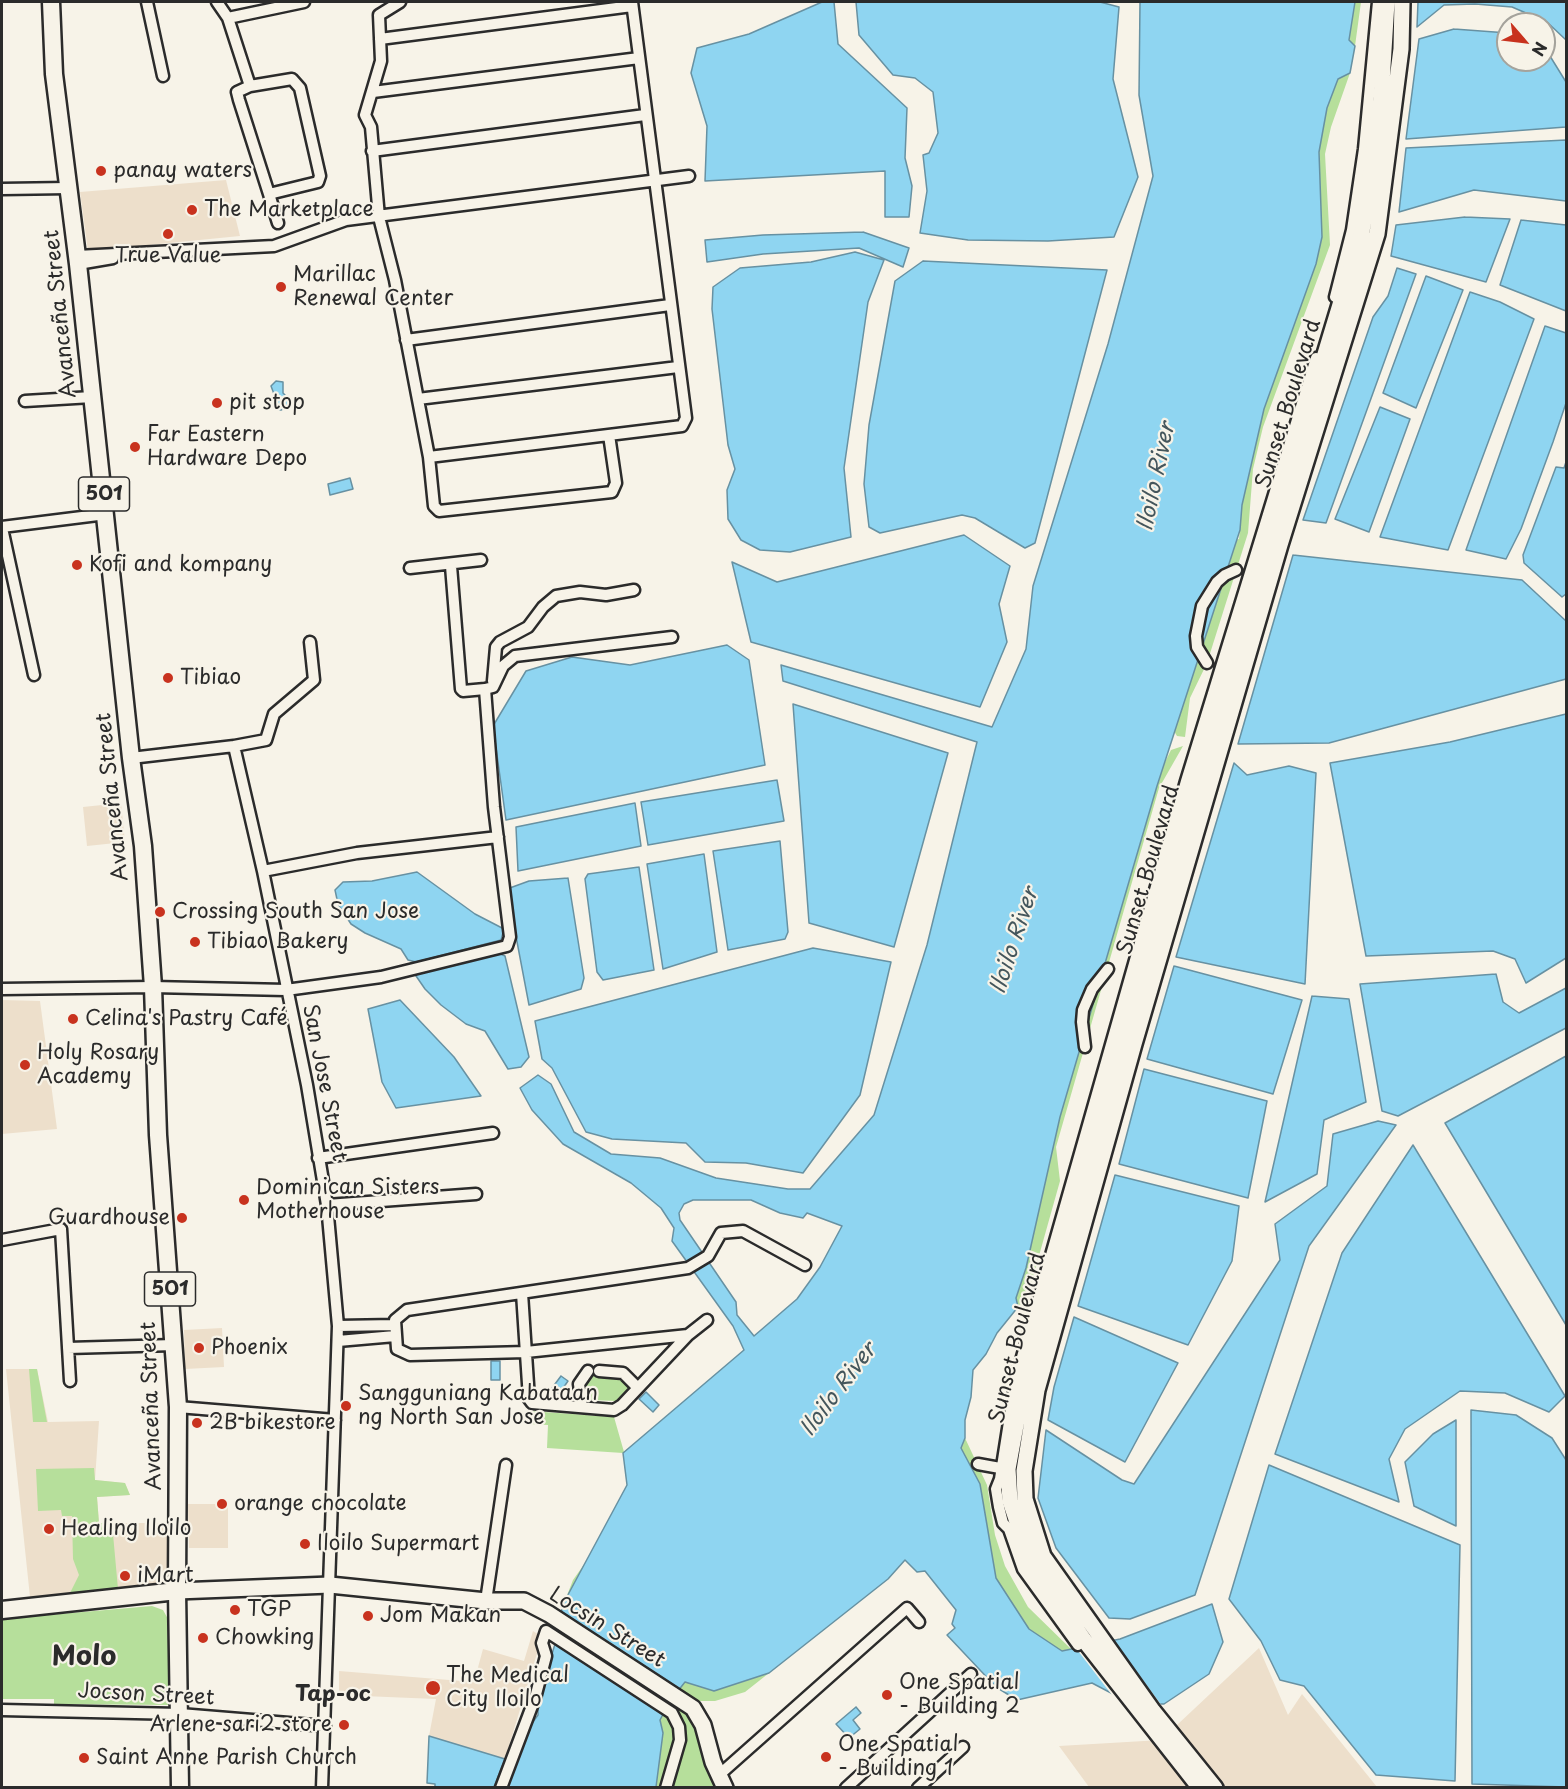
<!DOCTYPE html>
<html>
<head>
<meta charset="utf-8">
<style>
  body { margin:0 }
  #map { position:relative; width:1568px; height:1789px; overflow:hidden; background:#f7f3e8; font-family:"Playpen Sans",sans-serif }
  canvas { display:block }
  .frame { position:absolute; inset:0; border:3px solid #2b2b2b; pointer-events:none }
  .north { position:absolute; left:1496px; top:12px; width:60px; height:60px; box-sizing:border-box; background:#f7f3e8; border:2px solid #a5a39c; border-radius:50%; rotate:118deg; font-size:16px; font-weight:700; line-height:24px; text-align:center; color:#2b2b2b }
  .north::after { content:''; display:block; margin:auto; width:21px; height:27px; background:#c8321e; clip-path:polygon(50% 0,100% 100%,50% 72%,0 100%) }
</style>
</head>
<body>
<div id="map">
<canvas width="1568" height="1789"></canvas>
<div class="frame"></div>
<div class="north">N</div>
</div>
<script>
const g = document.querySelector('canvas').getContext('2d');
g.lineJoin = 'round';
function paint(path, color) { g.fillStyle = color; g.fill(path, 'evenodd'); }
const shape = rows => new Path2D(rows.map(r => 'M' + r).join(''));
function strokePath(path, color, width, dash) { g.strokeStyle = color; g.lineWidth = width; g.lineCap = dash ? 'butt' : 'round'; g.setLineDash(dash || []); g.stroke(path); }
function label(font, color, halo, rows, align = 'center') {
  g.font = font + ' "Playpen Sans",sans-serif'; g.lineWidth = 4.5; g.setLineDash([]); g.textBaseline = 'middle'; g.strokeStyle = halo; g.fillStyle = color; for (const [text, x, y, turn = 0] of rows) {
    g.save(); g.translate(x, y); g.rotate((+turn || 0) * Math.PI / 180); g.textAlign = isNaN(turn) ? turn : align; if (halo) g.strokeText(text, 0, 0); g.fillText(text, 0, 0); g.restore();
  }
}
const built = shape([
  [226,180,240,236,88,251,80,192],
  [121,803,125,842,87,846,83,807],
  [2,1000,40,1001,57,1129,2,1134],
  [222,1328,224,1367,185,1369,184,1330],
  [6,1369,37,1369,48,1422,99,1421,95,1480,125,1483,130,1495,97,1497,99,1523,171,1523,170,1583,30,1597],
  [188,1504,228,1504,228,1548,189,1548],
  [533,1631,542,1637,505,1759,429,1736,436,1699,339,1695,339,1671,474,1682,483,1649,524,1661],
  [1259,1648,1288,1715,1302,1694,1377,1787,1089,1787,1059,1746,1161,1740]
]);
const green = shape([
  [1345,2,1361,2,1355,46,1349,41],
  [1350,73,1331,127,1325,154,1330,245,1263,427,1253,469,1248,533,1207,663,1190,698,1185,737,1177,736,1172,728,1228,541,1239,539,1240,530,1237,526,1257,427,1322,237,1319,152,1327,108,1338,79],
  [1183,746,1159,788,1056,1147,1060,1181,1026,1302,1018,1307,1016,1298,1026,1268,1023,1239,1162,768,1171,750],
  [744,1350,573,1617,561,1611,573,1580,590,1556,627,1485,623,1453,547,1448,548,1425,529,1424,530,1411,614,1417,624,1452],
  [29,1369,37,1369,47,1422,33,1422],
  [590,1374,617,1374,630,1386,616,1401,591,1400,587,1398,582,1388],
  [965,1438,987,1485,995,1535,1005,1566,1028,1607,1071,1649,1061,1651,1028,1636,994,1580,961,1448],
  [94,1468,95,1480,125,1483,130,1495,97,1497,99,1523,112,1523,118,1589,70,1593,79,1575,73,1559,72,1516,62,1516,61,1510,38,1511,36,1469],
  [888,1579,745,1692,715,1701,698,1701,668,1681],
  [152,1606,163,1610,168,1619,170,1705,54,1704,54,1699,2,1699,2,1619],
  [670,1701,691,1716,697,1728,719,1787,646,1787,643,1719]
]);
const water = shape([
  [822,2,834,2,838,44,907,108,905,158,912,186,909,217,885,217,885,171,705,181,707,126,691,73,697,48,749,34,822,2],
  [856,2,1100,2,1119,7,1113,79,1138,177,1114,237,1048,241,968,240,920,233,927,191,923,155,929,153,938,133,933,92,915,78,893,75,859,35,856,2],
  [1140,2,1355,2,1349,40,1355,46,1350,73,1338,79,1327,108,1319,152,1322,237,1316,264,1264,409,1242,505,1240,530,1157,786,1060,1117,1026,1268,1016,1298,1018,1307,997,1333,986,1354,973,1370,971,1397,965,1420,965,1438,961,1448,980,1484,996,1578,1029,1629,1062,1651,1120,1639,1212,1604,1223,1642,1209,1674,1164,1704,1132,1704,1092,1683,1017,1700,996,1687,947,1635,955,1628,952,1624,956,1610,925,1571,917,1572,905,1560,888,1579,769,1673,714,1691,685,1682,670,1701,660,1720,663,1733,656,1787,504,1788,527,1730,538,1715,538,1700,555,1644,563,1604,627,1485,623,1453,744,1350,733,1326,672,1241,674,1228,661,1208,631,1183,563,1144,532,1110,520,1088,538,1075,551,1084,574,1132,611,1154,660,1158,716,1178,788,1189,810,1189,874,1115,927,945,977,742,783,681,781,665,992,727,1026,649,1033,586,1108,344,1153,176,1139,95,1140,2],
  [693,1200,751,1200,780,1213,803,1218,807,1213,842,1226,820,1267,797,1299,754,1336,737,1315,736,1302,680,1220,679,1213,684,1204,693,1200],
  [1418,2,1566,2,1566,40,1547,22,1512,7,1475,4,1444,5,1417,27,1418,2],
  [1454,29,1508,33,1508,60,1544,60,1545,48,1566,82,1566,127,1406,139,1419,39,1454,29],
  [1566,140,1566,201,1474,190,1399,212,1406,148,1566,140],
  [1465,217,1510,219,1486,282,1391,256,1396,225,1465,217],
  [1521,220,1566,225,1566,311,1500,285,1521,220],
  [863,232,909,248,903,267,859,248,763,254,707,262,705,240,763,235,863,232],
  [855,252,884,260,868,302,844,468,851,537,790,552,760,550,741,540,728,519,727,490,735,469,728,445,712,309,713,287,740,268,811,262,855,252],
  [923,261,1107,270,1035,543,1025,548,975,518,962,515,880,533,869,527,864,484,869,425,895,281,923,261],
  [1397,268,1416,274,1326,523,1303,520,1373,317,1388,296,1397,268],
  [1426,276,1463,290,1416,408,1383,393,1426,276],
  [1470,292,1500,302,1534,319,1448,550,1380,537,1470,292],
  [1545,326,1566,333,1566,403,1553,442,1521,529,1506,559,1466,550,1545,326],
  [276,381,283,382,283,393,290,400,288,406,281,410,275,409,271,403,274,394,271,386,276,381],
  [1380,407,1410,419,1369,532,1335,519,1380,407],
  [1566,462,1566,594,1562,597,1524,563,1523,555,1556,467,1564,468,1566,462],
  [350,478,353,489,330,495,328,484,350,478],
  [964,535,1010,566,999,604,1007,642,980,707,751,642,732,562,777,582,964,535],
  [1293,555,1522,580,1566,621,1566,679,1329,743,1238,744,1293,555],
  [727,645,749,660,765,765,506,820,493,726,526,671,572,657,630,665,727,645],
  [793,704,948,753,894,947,809,923,793,704],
  [1566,714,1566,958,1526,983,1515,959,1493,951,1366,956,1330,763,1450,742,1566,714],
  [1234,763,1247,775,1289,766,1316,773,1305,984,1176,957,1234,763],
  [777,780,784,821,648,845,641,802,777,780],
  [635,803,641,846,518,871,516,827,635,803],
  [780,841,788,932,785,939,728,950,713,851,780,841],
  [704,854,717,952,663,969,647,864,704,854],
  [639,867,654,970,603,980,597,972,585,879,588,874,639,867],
  [417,872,475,914,504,929,501,940,416,962,408,960,401,949,365,933,351,924,338,904,335,890,343,882,372,881,417,872],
  [568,878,584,978,581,989,529,1005,507,889,529,881,568,878],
  [813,948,891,962,860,1095,803,1173,746,1163,705,1162,686,1143,612,1139,586,1132,552,1068,542,1059,535,1021,813,948],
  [496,952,505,956,529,1057,521,1067,508,1069,485,1031,466,1024,441,1005,425,989,414,973,496,952],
  [1174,966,1302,1000,1273,1094,1147,1059,1174,966],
  [1496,974,1503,1002,1519,1013,1566,988,1566,1028,1398,1116,1382,1111,1360,984,1496,974],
  [1312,996,1349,999,1366,1102,1324,1120,1317,1174,1265,1202,1312,996],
  [400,1000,454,1057,481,1096,396,1108,382,1082,368,1009,400,1000],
  [1566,1056,1566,1325,1445,1123,1566,1056],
  [1144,1069,1267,1101,1248,1198,1119,1164,1144,1069],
  [1378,1121,1396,1125,1309,1246,1195,1595,1130,1619,1109,1618,1056,1548,1038,1498,1046,1430,1122,1480,1134,1484,1280,1260,1275,1224,1327,1186,1333,1134,1378,1121],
  [1413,1145,1565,1396,1549,1412,1505,1393,1460,1391,1405,1429,1389,1459,1399,1502,1275,1454,1342,1253,1413,1145],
  [1115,1175,1239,1206,1232,1261,1188,1345,1078,1306,1115,1175],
  [1074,1317,1178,1363,1125,1462,1048,1420,1054,1387,1074,1317],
  [491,1361,500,1361,500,1380,491,1380,491,1361],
  [561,1376,568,1381,559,1394,552,1388,561,1376],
  [646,1392,659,1405,653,1412,639,1399,646,1392],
  [1471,1410,1516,1415,1552,1438,1566,1460,1566,1787,1472,1784,1471,1410],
  [1456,1420,1456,1526,1414,1506,1405,1462,1433,1434,1456,1420],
  [1269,1465,1460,1545,1455,1781,1376,1775,1304,1686,1280,1680,1261,1641,1229,1599,1269,1465],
  [856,1707,861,1713,853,1720,860,1729,849,1738,836,1724,856,1707],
  [429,1736,505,1759,494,1787,435,1787,435,1784,427,1783,429,1736]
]);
const pier = shape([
  [557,1630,670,1701,663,1712,552,1642],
  [1112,1638,1162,1706,1132,1707,1115,1699,1075,1647,1080,1643]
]);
const street = shape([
  [147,2,163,76],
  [217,2,228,18,250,86],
  [400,2,379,15,381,61,365,115,371,127,379,217,395,280,429,457,434,506,439,511,612,492,616,483,609,435],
  [228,18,304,2],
  [380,39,632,6],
  [373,92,639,58],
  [372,151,645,115],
  [2,189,68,188],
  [269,194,318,182,320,176,300,88,292,79,250,86,237,92,239,100,269,194,278,223],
  [77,256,274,246,346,220,689,176],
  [78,264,113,258],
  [1335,297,1352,230,1364,149,1378,2],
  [406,340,670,305],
  [418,399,678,367],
  [25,401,92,397],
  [429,457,682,426,686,418,632,2],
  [2,527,106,514],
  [2,528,34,675],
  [451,566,461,689,463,691,485,689],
  [410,568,481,560],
  [1207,663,1197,647,1196,636,1202,606,1217,582,1225,575,1236,570],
  [493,681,496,647,500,642,528,627,543,607,556,596,580,592,606,595,634,590],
  [234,746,266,740,274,714,314,680,310,642],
  [131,758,234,746,263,871,307,1085,327,1205,338,1326,322,1788],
  [263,871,357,853,498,837],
  [2,989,153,987,286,990,381,977,507,946,510,937,494,807,485,689,493,687,503,666,515,656,672,637],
  [1085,1047,1082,1022,1083,1010,1092,989,1108,969],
  [318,1158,493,1133],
  [327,1205,476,1194],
  [2,1240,61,1229,70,1381],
  [522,1293,529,1399,532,1403,614,1410,622,1405,688,1335,707,1320],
  [338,1326,395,1325],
  [688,1335,526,1352,410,1355,397,1349,395,1320,407,1310,688,1268,708,1256,721,1233,743,1231,805,1265],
  [338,1341,395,1336],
  [68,1348,174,1345],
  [599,1371,623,1373,638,1388],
  [178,1407,335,1420],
  [582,1407,579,1384,588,1371],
  [978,1464,1000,1468],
  [486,1601,506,1465],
  [1078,1645,1023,1569,1009,1529,1003,1523,999,1507,996,1489,1000,1479,1016,1378,1186,781,1316,358],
  [2,1710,180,1714,325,1726],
  [719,1775,907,1608,919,1622],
  [501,1788,535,1698,546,1656,542,1643,546,1631,672,1713,679,1727,680,1740,666,1788],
  [846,1788,971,1674],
  [918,1788,963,1747]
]);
const secondary = shape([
  [177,1591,330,1585,486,1601,524,1601,549,1614,693,1708,703,1725,713,1762,725,1788],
  [1200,1788,1084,1640,1030,1561,1010,1501,1008,1469,1024,1382,1193,790,1362,232,1381,98,1387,2],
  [1215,1788,1153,1711,1043,1556,1025,1499,1024,1471,1037,1390,1134,1044,1280,545,1377,234,1401,49,1402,2]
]);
const primary = shape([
  [51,2,54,74,78,264,131,758,143,846,153,987,158,1135,178,1407,177,1591,180,1788],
  [2,1610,177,1591]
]);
const markers = [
  [101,171,6,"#c8321e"],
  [192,210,6,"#c8321e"],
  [168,234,6,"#c8321e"],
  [281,287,6,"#c8321e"],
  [217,403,6,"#c8321e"],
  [135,447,6,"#c8321e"],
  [77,565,6,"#c8321e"],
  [168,678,6,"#c8321e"],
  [160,912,6,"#c8321e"],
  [195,942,6,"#c8321e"],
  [73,1019,6,"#c8321e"],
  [25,1065,6,"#c8321e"],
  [244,1200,6,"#c8321e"],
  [182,1218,6,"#c8321e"],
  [199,1348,6,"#c8321e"],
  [346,1406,6,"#c8321e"],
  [197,1423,6,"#c8321e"],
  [222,1504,6,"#c8321e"],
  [49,1529,6,"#c8321e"],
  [305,1544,6,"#c8321e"],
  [125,1576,6,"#c8321e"],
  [235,1610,6,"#c8321e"],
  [368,1616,6,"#c8321e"],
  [203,1638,6,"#c8321e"],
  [433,1688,8,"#c8321e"],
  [887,1695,6,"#c8321e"],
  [344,1725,6,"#c8321e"],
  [826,1757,6,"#c8321e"],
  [84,1758,6,"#c8321e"]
];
const shields = [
  [104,494,51],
  [170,1289,51]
];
const shieldNames = [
  ["501",104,494],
  ["501",170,1289]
];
const poiNames = [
  ["panay waters",113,171],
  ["The Marketplace",204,210],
  ["True Value",168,256,"center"],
  ["Marillac",293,275],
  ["Renewal Center",293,299],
  ["pit stop",229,403],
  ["Far Eastern",147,435],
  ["Hardware Depo",147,459],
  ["Kofi and kompany",89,565],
  ["Tibiao",180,678],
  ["Crossing South San Jose",172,912],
  ["Tibiao Bakery",207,942],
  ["Celina's Pastry Café",85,1019],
  ["Holy Rosary",37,1053],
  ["Academy",37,1077],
  ["Dominican Sisters",256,1188],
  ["Motherhouse",256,1212],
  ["Guardhouse",170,1218,"right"],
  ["Phoenix",211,1348],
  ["Sangguniang Kabataan",358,1394],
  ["ng North San Jose",358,1418],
  ["2B bikestore",209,1423],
  ["orange chocolate",234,1504],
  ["Healing Iloilo",61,1529],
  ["Iloilo Supermart",317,1544],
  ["iMart",137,1576],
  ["TGP",247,1610],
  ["Jom Makan",380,1616],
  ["Chowking",215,1638],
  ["The Medical",446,1676],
  ["City Iloilo",446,1700],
  ["One Spatial",899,1683],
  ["- Building 2",899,1707],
  ["Arlene sari2 store",332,1725,"right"],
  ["One Spatial",838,1745],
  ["- Building 1",838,1769],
  ["Saint Anne Parish Church",96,1758]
];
const streetNames = [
  ["Avanceña Street",61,314,-96],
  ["Sunset Boulevard",1289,404,-73],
  ["Avanceña Street",113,797,-96],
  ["Sunset Boulevard",1149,870,-74],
  ["San Jose Street",324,1083,79],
  ["Sunset Boulevard",1018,1338,-76],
  ["Avanceña Street",152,1406,-92],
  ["Locsin Street",607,1628,32],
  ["Jocson Street",146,1695,3]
];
const waterNames = [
  ["Iloilo River",1157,477,-78],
  ["Iloilo River",1015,941,-72],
  ["Iloilo River",839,1390,-53]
];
const neighbourhoodNames = [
  ["Tap-oc",333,1695]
];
const districtNames = [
  ["Molo",84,1658]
];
paint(built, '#eddfcb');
paint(green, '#b6df9b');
paint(water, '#8fd5f1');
strokePath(water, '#6791a2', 1.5);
paint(pier, '#f7f3e8');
strokePath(street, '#2b2b2b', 15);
strokePath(secondary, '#2b2b2b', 20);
strokePath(primary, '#2b2b2b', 21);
strokePath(street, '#f7f3e8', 10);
strokePath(secondary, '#f7f3e8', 15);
strokePath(primary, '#f7f3e8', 16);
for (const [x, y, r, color] of markers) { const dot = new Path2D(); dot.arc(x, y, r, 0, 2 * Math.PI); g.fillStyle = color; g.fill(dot); strokePath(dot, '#f7f3e8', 2); }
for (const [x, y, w] of shields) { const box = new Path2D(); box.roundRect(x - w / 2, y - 17, w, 34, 4.5); g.fillStyle = '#f7f3e8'; g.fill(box); strokePath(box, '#2b2b2b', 1.5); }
label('bold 20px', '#2b2b2b', null, shieldNames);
label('21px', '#2b2b2b', '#f7f3e8', poiNames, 'left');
label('21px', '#2b2b2b', '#f7f3e8', streetNames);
label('italic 22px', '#44565c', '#f7f3e8', waterNames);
label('bold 22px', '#2b2b2b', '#f7f3e8', neighbourhoodNames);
label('bold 27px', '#2b2b2b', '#f7f3e8', districtNames);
</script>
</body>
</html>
